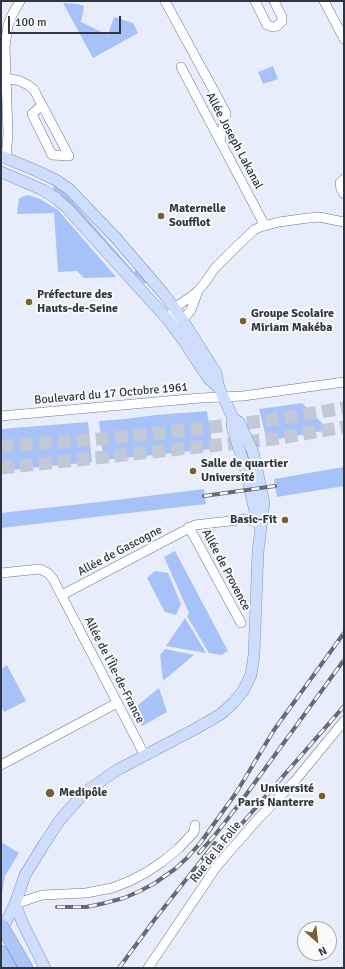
<!DOCTYPE html>
<html>
<head>
<meta charset="utf-8">
<style>
  body { margin:0 }
  #map { position:relative; width:345px; height:969px; overflow:hidden; background:#e7edfa; font-family:Signika,sans-serif }
  canvas { display:block }
  .frame { position:absolute; inset:0; border:2px solid #2f3642; pointer-events:none }
  .north { position:absolute; left:297px; top:921px; width:40px; height:40px; box-sizing:border-box; background:#fafafa; border:1px solid #a9acb0; border-radius:50%; rotate:152deg; font-size:11px; font-weight:700; line-height:16px; text-align:center; color:#2f3642 }
  .north::after { content:''; display:block; margin:auto; width:14px; height:18px; background:#786031; clip-path:polygon(50% 0,100% 100%,50% 72%,0 100%) }
  .scale { position:absolute; left:8px; top:16px; width:113px; height:18px; box-sizing:border-box; border:2px solid #2f3642; border-top:0; padding-left:5px; font-size:12px; line-height:14px; white-space:nowrap; color:#2f3642; -webkit-text-stroke:3px #fafafa; paint-order:stroke }
</style>
</head>
<body>
<div id="map">
<canvas width="345" height="969"></canvas>
<div class="frame"></div>
<div class="north">N</div>
<div class="scale">100 m</div>
</div>
<script>
const g = document.querySelector('canvas').getContext('2d');
g.lineJoin = 'round';
function paint(path, color) { g.fillStyle = color; g.fill(path, 'evenodd'); }
const shape = rows => new Path2D(rows.map(r => 'M' + r).join(''));
function strokePath(path, color, width, dash) { g.strokeStyle = color; g.lineWidth = width; g.lineCap = dash ? 'butt' : 'round'; g.setLineDash(dash || []); g.stroke(path); }
function label(font, color, halo, rows, align = 'center') {
  g.font = font + ' Signika,sans-serif'; g.lineWidth = 4; g.setLineDash([]); g.textBaseline = 'middle'; g.strokeStyle = halo; g.fillStyle = color; for (const [text, x, y, turn = 0] of rows) {
    g.save(); g.translate(x, y); g.rotate((+turn || 0) * Math.PI / 180); g.textAlign = isNaN(turn) ? turn : align; if (halo) g.strokeText(text, 0, 0); g.fillText(text, 0, 0); g.restore();
  }
}
const green = shape([
  [63,3,78,4,84,6,81,22,108,35,114,17,133,23,138,33,93,58],
  [273,66,278,79,263,84,258,72],
  [39,176,58,187,67,195,134,272,138,269,158,293,158,295,147,283,144,284,139,278,132,273,52,190,54,186,39,178],
  [28,195,40,199,58,210,116,277,84,278,77,271,58,272,54,213,17,214,19,199,21,197],
  [302,403,329,430,267,441,259,409],
  [207,411,213,449,103,460,99,421,125,419,156,415],
  [88,422,92,462,1,471,1,429],
  [344,467,344,486,277,497,274,479],
  [204,489,206,504,1,528,1,513,108,501],
  [175,551,228,651,221,655,209,653,187,616,189,613,164,557],
  [155,571,168,573,181,604,176,615,165,612,147,578],
  [185,618,206,653,166,646],
  [165,649,194,655,163,681,160,655],
  [7,665,26,701,4,712,1,705,1,669],
  [159,688,167,712,142,726,133,709],
  [1,842,19,853,5,876,4,881,1,900]
]);
const highwayTunnel = shape([
  [1,446,76,441,152,434,271,420,344,408],
  [1,468,274,439,344,427]
]);
const minor = shape([
  [165,1,226,113,220,140],
  [255,1,267,25,273,27,277,26,282,21,282,17,274,1],
  [324,1,344,39],
  [181,67,265,226],
  [6,78,20,81,28,85,34,90,69,156,52,155,32,114,42,105],
  [6,158,8,134,5,47,8,25,12,15,20,1],
  [344,179,340,183,341,189,344,194],
  [198,291,189,298,174,308,169,321,183,320,191,310,198,291,206,281,215,268,231,252,254,230,260,227,279,222,308,218,319,217,344,222],
  [1,416,200,398,243,396,344,382],
  [189,527,241,623],
  [1,573,40,569,48,573,53,579,145,756],
  [62,595,195,525,247,519,261,525],
  [1,765,117,703],
  [15,904,42,895,86,893,112,888,130,881,147,872,162,862,179,848,194,832,195,825],
  [148,968,217,866,257,820,294,782,344,721]
]);
const major = shape([
  [1,156,37,171,56,180,69,189,116,238,163,293,178,313,194,338,216,373,219,388,233,418,232,427,245,467,256,516,261,524],
  [1,172,43,190,57,199,67,208,169,321,185,343,208,378,219,388],
  [15,904,23,924,45,968],
  [1,932,15,904,25,875,44,844,60,820,83,794,108,776,119,769,197,728,221,714,233,703,243,691,251,675,254,655,258,552,264,502,253,452,239,422,233,418]
]);
const highway = shape([
  [10,940,26,968],
  [1,952,10,968]
]);
const rail = shape([
  [204,496,275,486],
  [199,853,215,835,240,803,344,660],
  [193,880,344,706],
  [57,907,86,907,101,904,124,898,140,891,155,883,175,869,188,857,201,842,236,793,274,730,344,633],
  [119,968,155,919,215,843]
]);
const highwayBridge = shape([
  [1,925,10,940]
]);
const markers = [
  [161,216,4,"#786031"],
  [29,302,4,"#786031"],
  [243,321,4,"#786031"],
  [193,471,4,"#786031"],
  [285,520,4,"#786031"],
  [50,793,5,"#786031"],
  [322,796,4,"#786031"]
];
const streetNames = [
  ["Allée Joseph Lakanal",234,141,62],
  ["Boulevard du 17 Octobre 1961",111,394,-5],
  ["Allée de Gascogne",120,551,-28],
  ["Allée de Provence",226,570,62],
  ["Allée de l'Île-de-France",114,670,63],
  ["Rue de la Folie",216,852,-52]
];
const poiNames = [
  ["Maternelle",169,209],
  ["Soufflot",169,223],
  ["Préfecture des",37,295],
  ["Hauts-de-Seine",37,309],
  ["Groupe Scolaire",251,314],
  ["Miriam Makéba",251,328],
  ["Salle de quartier",201,464],
  ["Université",201,478],
  ["Basic-Fit",277,520,"right"],
  ["Université",314,789,"right"],
  ["Paris Nanterre",314,803,"right"],
  ["Medipôle",59,793]
];
paint(green, '#a7c2f8');
strokePath(highwayTunnel, '#c2c8d5', 13, [13, 6]);
strokePath(minor, '#697894', 10);
strokePath(major, '#8094b9', 12);
strokePath(highway, '#8094b9', 14);
strokePath(minor, '#fff', 9);
strokePath(major, '#cdddfb', 11);
strokePath(highway, '#acc6f9', 13);
strokePath(rail, '#646a77', 4);
strokePath(rail, '#fafafa', 2.5, [8]);
strokePath(highwayBridge, '#8094b9', 14, []);
strokePath(highwayBridge, '#acc6f9', 13);
for (const [x, y, r, color] of markers) { const dot = new Path2D(); dot.arc(x, y, r, 0, 2 * Math.PI); g.fillStyle = color; g.fill(dot); strokePath(dot, '#fafafa', 1.5); }
label('12px', '#2f3642', '#fafafa', streetNames);
label('bold 12px', '#2f3642', '#fafafa', poiNames, 'left');
</script>
</body>
</html>
